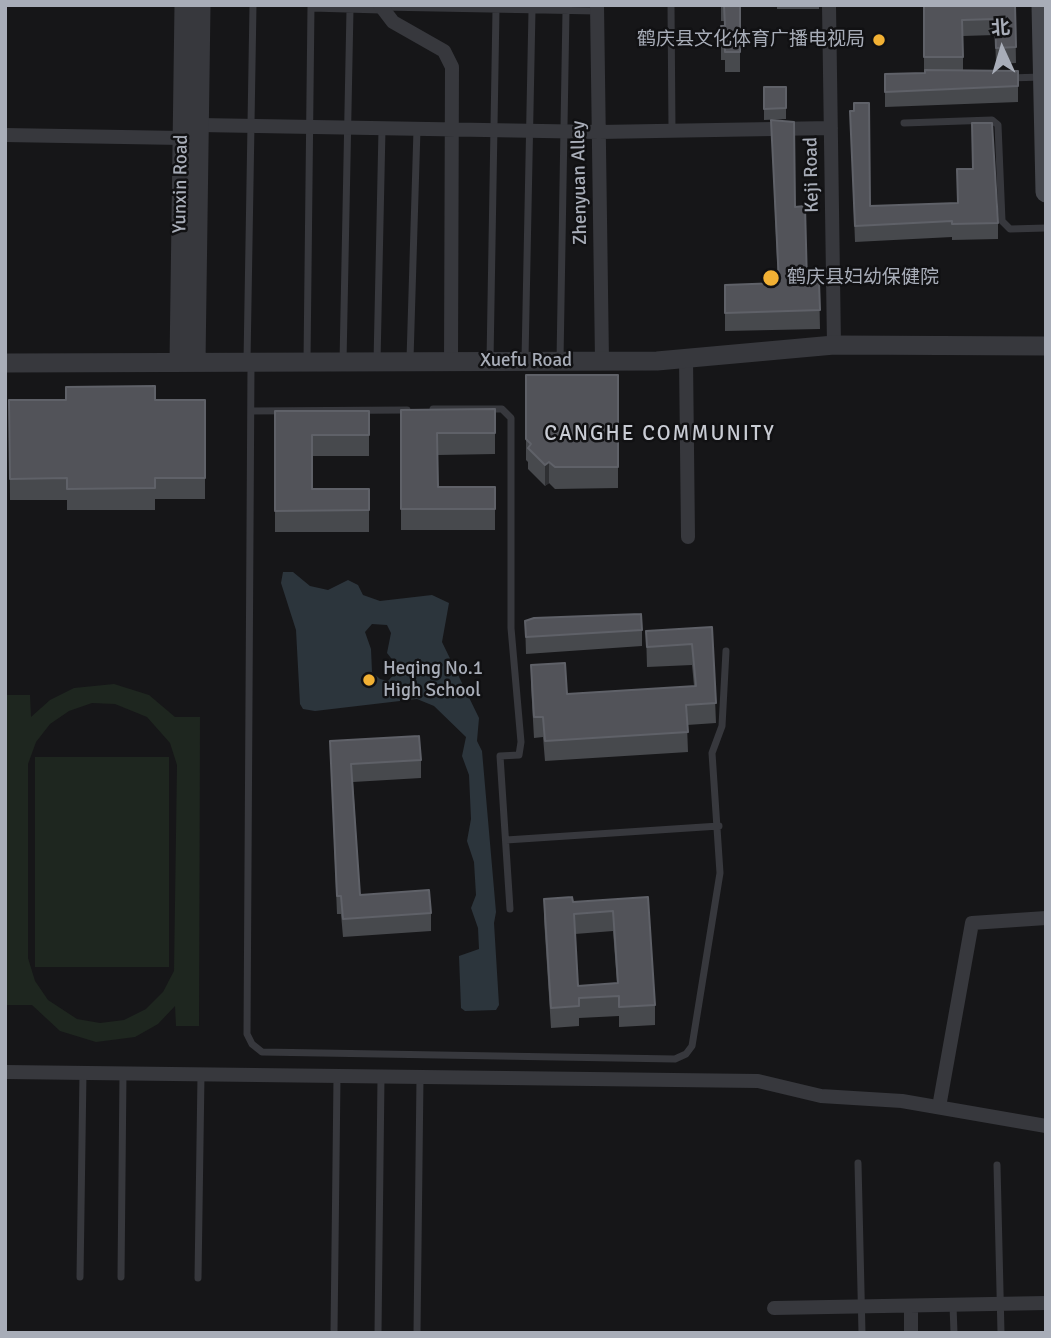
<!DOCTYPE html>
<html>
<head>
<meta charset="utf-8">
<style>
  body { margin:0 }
  #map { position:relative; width:1051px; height:1338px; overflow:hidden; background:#161618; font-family:Signika,"Noto Sans SC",sans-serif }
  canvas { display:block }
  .frame { position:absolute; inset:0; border:7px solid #a8adb8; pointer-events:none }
  .north { position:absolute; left:967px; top:14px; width:70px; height:70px; -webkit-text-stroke:5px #111113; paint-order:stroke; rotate:356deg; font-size:19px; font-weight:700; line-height:28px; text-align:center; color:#a8adb8 }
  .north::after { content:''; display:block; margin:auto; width:24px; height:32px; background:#a8adb8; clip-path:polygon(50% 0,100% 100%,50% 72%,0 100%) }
</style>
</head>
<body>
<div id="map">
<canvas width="1051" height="1338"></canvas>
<div class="frame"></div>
<div class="north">北</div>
</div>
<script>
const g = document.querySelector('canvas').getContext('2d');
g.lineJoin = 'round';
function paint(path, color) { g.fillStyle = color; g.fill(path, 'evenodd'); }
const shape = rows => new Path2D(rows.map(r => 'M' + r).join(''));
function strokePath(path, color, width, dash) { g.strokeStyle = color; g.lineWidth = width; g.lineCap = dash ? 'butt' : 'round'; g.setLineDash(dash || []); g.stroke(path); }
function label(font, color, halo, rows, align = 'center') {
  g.font = font + ' Signika,"Noto Sans SC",sans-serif'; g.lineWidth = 5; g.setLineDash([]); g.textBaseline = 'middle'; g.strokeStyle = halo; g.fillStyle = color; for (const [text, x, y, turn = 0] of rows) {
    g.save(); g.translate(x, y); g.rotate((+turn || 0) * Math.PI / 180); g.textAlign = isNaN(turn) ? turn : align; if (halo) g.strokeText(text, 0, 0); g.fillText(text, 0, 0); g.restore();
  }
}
const green = shape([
  [114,684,149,695,175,717,200,717,199,1026,176,1026,175,1006,158,1024,135,1037,96,1042,60,1031,32,1005,5,1005,6,695,30,695,31,717,50,700,74,688],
  [92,703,115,704,147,717,170,743,177,765,174,971,163,992,146,1009,124,1020,100,1023,77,1019,48,1000,35,981,28,958,28,764,36,742,50,724,69,711],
  [35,757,169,757,169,967,35,967]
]);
const water = shape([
  [283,572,293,572,310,586,328,590,348,580,358,585,363,595,380,601,432,595,449,603,442,642,479,718,477,741,482,751,496,912,494,923,499,1005,496,1010,465,1011,461,1008,459,956,479,949,478,928,471,908,476,895,474,862,467,841,471,819,469,775,462,756,466,737,434,706,417,699,315,711,303,709,300,704,296,630,281,583],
  [372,624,387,625,391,633,387,653,395,663,397,671,388,681,380,679,372,672,371,649,365,632]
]);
const service = shape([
  [671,5,672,130],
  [382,7,597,11],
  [312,8,381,10],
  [1009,78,1042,77],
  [904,123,992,120,998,125,1002,221,1010,229,1046,228],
  [410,359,417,129],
  [525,359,532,10],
  [560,360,566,10],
  [247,361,253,5],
  [307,361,311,5],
  [490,361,496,9],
  [343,362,350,9],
  [377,362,382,129],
  [251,364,247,1034,252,1044,262,1052,675,1059,686,1054,692,1046,720,873,712,753,722,726,726,651],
  [433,409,502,409,511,418,511,628,521,742,519,755,500,756,510,909],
  [251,411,407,410],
  [506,840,719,826],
  [858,1163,862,1333],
  [997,1165,1001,1333],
  [80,1277,83,1073],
  [121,1277,123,1073],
  [198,1278,201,1075],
  [953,1305,954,1333],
  [334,1333,337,1077],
  [378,1333,381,1077],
  [417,1333,420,1077]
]);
const minor = shape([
  [380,5,393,22,444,51,452,67,451,361],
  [597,5,602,361],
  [829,5,834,345],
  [200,125,599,132,831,128],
  [5,135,182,138],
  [686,359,688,537],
  [5,1072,758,1081,821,1096,902,1101,1046,1126],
  [939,1107,972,923,1046,918],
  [911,1306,911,1333],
  [774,1308,1046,1303]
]);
const tertiary = shape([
  [179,362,184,5],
  [196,362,201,5],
  [5,363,657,361,834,345,1046,346]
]);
const secondary = shape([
  [1042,5,1046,192]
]);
const wall = shape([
  [721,5,740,5,740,72,725,72,725,60,721,60,721,26,724,26,724,21,721,21],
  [777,5,819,5,819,9,777,9],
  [924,5,1015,5,1016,63,996,64,995,35,963,36,963,71,1018,71,1018,102,885,107,885,74,924,73],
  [764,87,786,87,786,119,764,120],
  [850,111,870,206,998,223,998,239,952,240,952,237,855,242],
  [771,120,795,207,807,283,819,282,820,329,725,331,725,285,778,283],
  [526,375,618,375,618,488,555,489,549,483,545,486,528,469,528,462,526,460],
  [9,400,205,400,205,499,155,499,155,510,67,510,67,500,10,500],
  [495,409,495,454,438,455,438,487,495,487,495,530,401,530,401,410],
  [275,411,369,411,369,456,312,456,312,489,369,489,369,532,275,532],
  [525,621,642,630,642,646,526,654],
  [712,627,716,723,687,725,688,752,545,761,543,737,534,738,531,685,531,665,567,694,694,686,692,665,647,667,646,631],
  [330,741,421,760,421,778,353,782,360,895,431,913,431,931,343,937,341,914,337,914],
  [648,897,655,1005,655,1025,619,1027,619,1016,579,1018,579,1026,551,1028,544,919,544,899,573,902],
  [613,931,617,983,578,986,575,934]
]);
const shadedWall = shape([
  [549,462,549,483,545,486,545,465]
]);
const building = shape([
  [724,5,740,5,740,52,725,52,725,40,721,40,721,26,725,26,724,5],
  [924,5,1015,5,1016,47,996,48,995,19,962,20,963,57,924,57,924,5],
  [925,70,1018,71,1018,86,885,92,885,74,925,73,925,70],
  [764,87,786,87,786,108,764,109,764,87],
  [854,103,869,103,870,206,958,203,957,169,973,169,972,123,992,123,998,223,952,224,952,221,855,226,850,111,854,111,854,103],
  [771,120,794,122,795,207,805,206,807,283,819,282,820,310,725,313,725,285,779,283,771,120],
  [526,375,618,375,618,467,555,467,549,462,545,465,528,448,531,444,526,439,526,375],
  [155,386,155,400,205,400,205,478,155,478,155,488,67,489,67,478,10,479,9,400,66,400,66,387,155,386],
  [495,409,495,433,437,433,438,487,495,487,495,509,401,509,401,410,495,409],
  [275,411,369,411,369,435,312,435,312,489,369,489,369,510,275,511,275,411],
  [641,614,642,630,526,637,525,621,534,618,641,614],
  [712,627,716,703,686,705,688,732,545,741,543,717,534,717,531,665,565,663,567,694,696,686,692,644,647,647,646,631,712,627],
  [419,736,421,760,351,764,360,895,429,890,431,913,343,919,341,896,337,896,330,741,419,736],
  [572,897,573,902,648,897,655,1005,619,1007,619,996,579,998,579,1006,551,1008,544,899,572,897],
  [613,911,618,983,578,986,574,914,613,911]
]);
const markers = [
  [879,40,7,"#f2b134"],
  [771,278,9,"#f2b134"],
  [369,680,7,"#f2b134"]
];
const poiNames = [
  ["鹤庆县文化体育广播电视局",865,40,"right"],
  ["鹤庆县妇幼保健院",787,278],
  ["Heqing No.1",383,669],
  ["High School",383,691]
];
const streetNames = [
  ["Keji Road",812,175,-91],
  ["Zhenyuan Alley",580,183,-91],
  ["Yunxin Road",181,184,-89],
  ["Xuefu Road",526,361]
];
const neighbourhoodNames = [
  ["CANGHE COMMUNITY",660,434]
];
paint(green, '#1e261f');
paint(water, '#2c353c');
strokePath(service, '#37383d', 7);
strokePath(minor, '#37383d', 14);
strokePath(tertiary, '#37383d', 19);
strokePath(secondary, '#45474d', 21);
paint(wall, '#47494d');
paint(shadedWall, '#2f3033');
paint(building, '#525359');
strokePath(building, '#5f6168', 2);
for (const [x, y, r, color] of markers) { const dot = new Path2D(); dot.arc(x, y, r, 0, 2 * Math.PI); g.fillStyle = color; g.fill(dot); strokePath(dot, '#111113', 2.5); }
label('19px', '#a8adb8', '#111113', poiNames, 'left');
label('19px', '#a8adb8', '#111113', streetNames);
g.letterSpacing = '2px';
label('21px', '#c9ccd4', '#111113', neighbourhoodNames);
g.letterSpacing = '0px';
</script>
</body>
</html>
